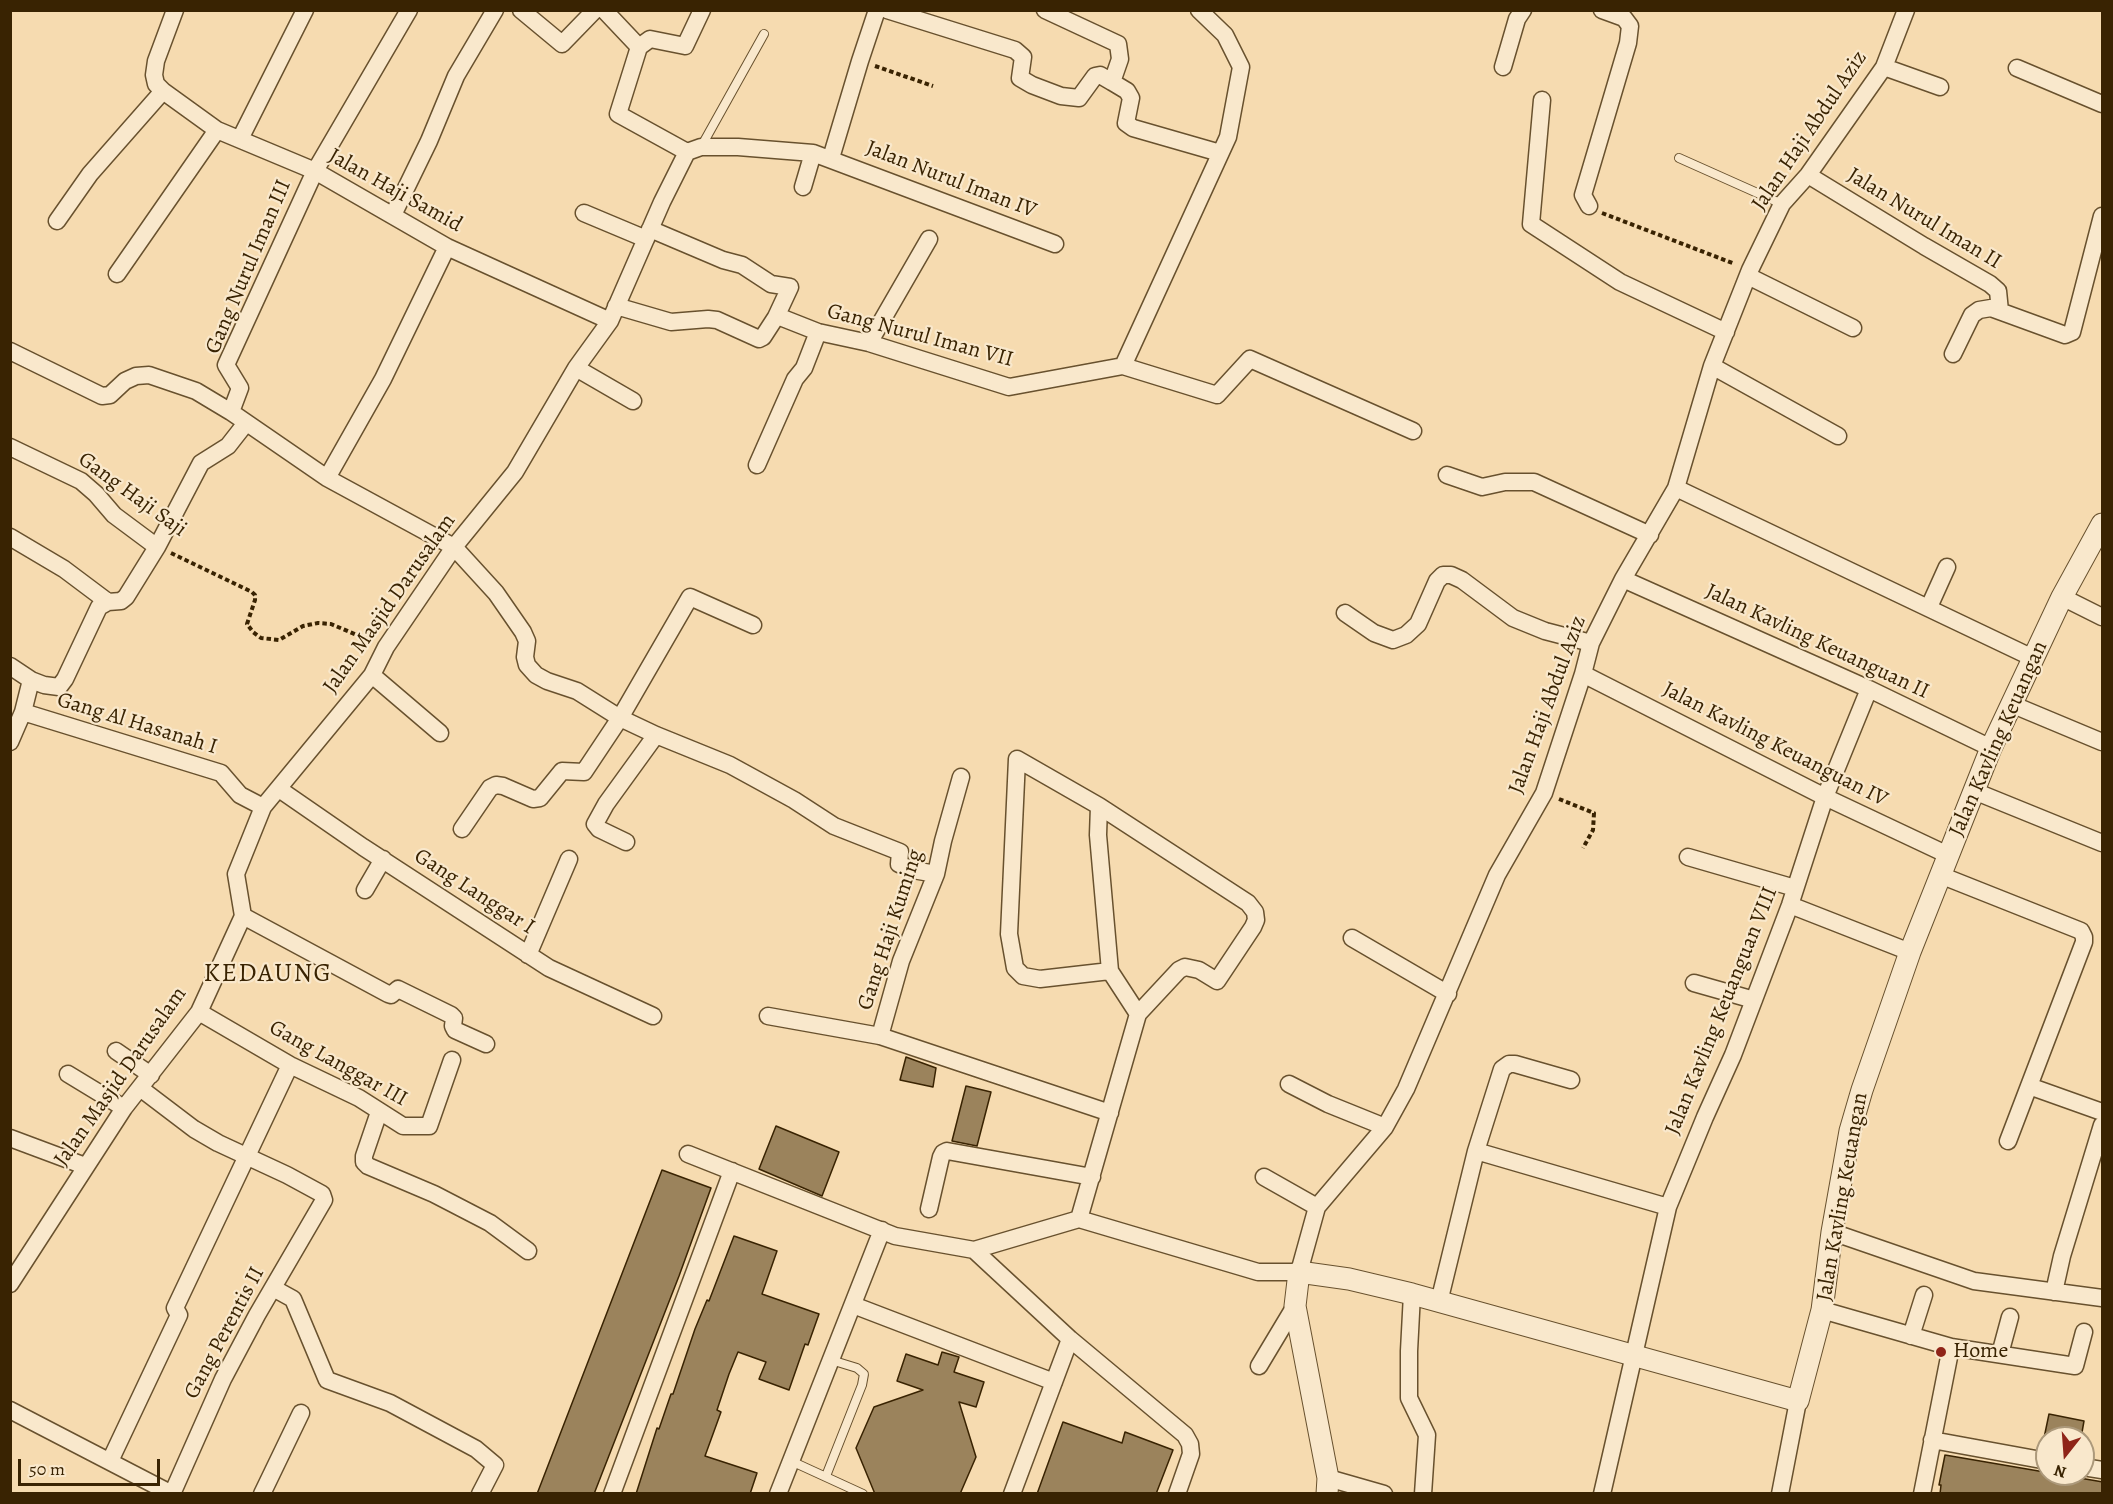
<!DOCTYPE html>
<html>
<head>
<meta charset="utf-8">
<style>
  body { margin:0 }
  #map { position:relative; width:2113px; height:1504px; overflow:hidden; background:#f6dbb0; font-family:Alegreya,serif }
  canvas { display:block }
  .frame { position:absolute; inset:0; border:12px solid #392302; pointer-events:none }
  .north { position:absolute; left:2035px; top:1426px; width:60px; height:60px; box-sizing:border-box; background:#f9e8cc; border:2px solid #ac997b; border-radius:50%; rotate:197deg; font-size:16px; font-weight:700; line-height:24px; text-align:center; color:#392302 }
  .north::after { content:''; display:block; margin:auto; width:21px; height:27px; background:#8f2418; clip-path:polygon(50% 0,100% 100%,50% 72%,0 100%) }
  .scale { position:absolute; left:18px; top:1459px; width:142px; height:27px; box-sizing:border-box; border:3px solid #392302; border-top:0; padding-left:8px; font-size:18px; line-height:21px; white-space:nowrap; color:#392302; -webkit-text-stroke:4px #f9e8cc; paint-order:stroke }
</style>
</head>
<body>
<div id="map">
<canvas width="2113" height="1504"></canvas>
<div class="frame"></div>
<div class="north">N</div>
<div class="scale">50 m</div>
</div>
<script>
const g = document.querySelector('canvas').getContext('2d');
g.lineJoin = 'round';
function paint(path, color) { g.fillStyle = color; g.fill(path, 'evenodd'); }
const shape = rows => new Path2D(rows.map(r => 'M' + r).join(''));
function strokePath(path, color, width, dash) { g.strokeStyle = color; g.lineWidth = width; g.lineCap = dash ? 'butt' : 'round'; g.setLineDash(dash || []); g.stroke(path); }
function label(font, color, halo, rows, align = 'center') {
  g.font = font + ' Alegreya,serif'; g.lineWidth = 4.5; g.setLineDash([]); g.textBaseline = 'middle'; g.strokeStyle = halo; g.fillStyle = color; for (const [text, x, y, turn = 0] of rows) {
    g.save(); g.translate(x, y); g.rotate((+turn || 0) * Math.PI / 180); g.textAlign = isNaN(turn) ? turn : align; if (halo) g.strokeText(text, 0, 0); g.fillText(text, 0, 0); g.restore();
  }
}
const building = shape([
  [906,1057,936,1068,933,1087,900,1080,906,1057],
  [966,1086,991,1092,977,1146,952,1141,966,1086],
  [776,1126,839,1152,822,1196,759,1169,776,1126],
  [662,1170,711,1188,679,1276,594,1494,537,1494,662,1170],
  [734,1236,777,1251,762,1294,819,1314,808,1345,805,1344,789,1390,759,1379,766,1362,738,1352,729,1374,717,1410,721,1412,705,1456,757,1473,750,1494,636,1494,657,1428,659,1429,671,1394,673,1394,695,1329,707,1300,709,1301,734,1236],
  [942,1352,959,1357,954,1372,984,1382,976,1407,959,1402,976,1457,960,1494,875,1494,856,1448,874,1407,923,1390,897,1381,906,1354,938,1365,942,1352],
  [2049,1414,2084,1421,2081,1438,2044,1438,2049,1414],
  [1063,1422,1122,1443,1125,1432,1173,1450,1156,1494,1037,1494,1063,1422],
  [1945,1455,2103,1482,2103,1494,1940,1494,1941,1485,1939,1485,1945,1455]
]);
const path = shape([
  [875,66,933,86],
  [1602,213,1735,264],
  [171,553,252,592,255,595,255,600,247,624,253,632,261,638,279,640,303,626,318,623,331,624,371,641],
  [1559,799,1594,813,1593,830,1583,848]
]);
const service = shape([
  [701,147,764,34],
  [1679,158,1782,204],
  [791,1461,863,1494],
  [826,1476,862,1385,864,1374,857,1368,831,1360]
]);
const minor = shape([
  [175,10,156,61,154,75,156,84,163,91,217,130,315,171,447,247,610,321],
  [521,10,562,44,595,10],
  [604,10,639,47,618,114,687,152],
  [887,10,1015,50,1023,57,1020,78,1032,85,1061,96,1079,98,1095,76,1100,75,1112,82],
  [1045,10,1118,44,1120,59,1112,82,1127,91,1131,98,1126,123,1133,128,1220,153],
  [639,47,650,39,685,46,702,10],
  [1503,67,1517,19,1523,10],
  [1884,67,1940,87],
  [2017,68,2102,104],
  [1542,100,1531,224,1620,282,1726,332],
  [240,139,305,10],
  [831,158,860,61,877,10],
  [1808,175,1924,246,1990,284,1998,291,2000,311],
  [803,187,813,153],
  [1589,206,1583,195,1628,43,1630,26,1624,18,1602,10],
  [584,213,646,239],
  [393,215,429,141,456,76,495,10],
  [57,221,90,174,163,91],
  [650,229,723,260,742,265,771,284,790,287,776,317],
  [117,274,217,130],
  [1748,276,1853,328],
  [616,306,671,322,708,319,717,320,759,339,763,337,776,317,780,317,818,332,869,343,1009,387,1123,366,1217,395,1250,359,1413,431],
  [869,343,929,239],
  [10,351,102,396,110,395,125,381,136,376,149,375,196,391,231,412,327,478,454,547,496,593,523,632,527,641,525,657,527,665,536,675,547,681,577,691,620,718,656,735,730,765,794,800,834,826,900,852,899,864,913,870,936,874],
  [1953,354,1972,315,1979,310,1991,308,2065,335,2072,332,2102,216],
  [1123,366,1228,137,1241,67,1225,35,1199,10],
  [1712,366,1838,436],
  [576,368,633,401],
  [231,412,240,388,226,365,315,171,409,10],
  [10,447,81,481,96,494,114,515,157,547],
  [757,465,795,379,804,368,818,332],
  [1447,475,1482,487,1505,482,1534,482,1650,535],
  [327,478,383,379,447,247],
  [1676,488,2033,658],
  [10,537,64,569,108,602],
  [1623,579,1869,689,1991,748],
  [2062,597,2102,617],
  [1929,607,1947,567],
  [1345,613,1374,633,1393,640,1406,635,1418,624,1437,581,1443,575,1451,575,1462,580,1513,618,1545,631,1591,643],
  [10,666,31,680,44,685,59,687,65,679,99,607,108,602,121,601,126,597,157,547,201,463,228,446,246,423],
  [1583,674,1825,797,1948,855],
  [372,675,440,733],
  [2011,704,2102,742],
  [23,712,221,773,240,795,263,807],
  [10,742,23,712,31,680],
  [279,789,363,847,549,968,653,1016],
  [1974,791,2102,843],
  [1099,806,1098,835,1110,971,1138,1014],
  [462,829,490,788,496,785,503,786,533,799,540,798,562,771,584,772,620,718,690,597,753,625],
  [626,842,599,829,595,824,606,804,656,735],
  [1688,857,1795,888],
  [1940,875,2081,931,2084,937,2084,942,2008,1141],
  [365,890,383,859],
  [1790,905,1910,952],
  [243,916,388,994,391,995,398,989,451,1015,454,1018,453,1026,455,1030,486,1044],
  [1352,938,1448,994],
  [528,955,569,859],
  [1694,983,1754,1000],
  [199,1012,290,1065,359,1098,403,1126,429,1126,452,1060],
  [768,1016,880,1036,1110,1113],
  [880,1036,901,961,936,874,943,841,961,777],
  [116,1051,151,1075],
  [68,1074,124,1108],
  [1289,1084,1328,1104,1385,1127],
  [2029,1086,2102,1112],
  [140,1088,194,1129,218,1143,287,1175,322,1194,324,1200,257,1315,223,1379,172,1494],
  [379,1112,364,1156,364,1162,368,1166,434,1194,490,1223,528,1251],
  [10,1138,85,1166],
  [1476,1151,1668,1207],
  [688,1154,895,1236,974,1250,1079,1219,1258,1272,1299,1272,1317,1207,1385,1127,1406,1089,1497,875,1544,793,1583,674,1591,643,1623,579,1676,488,1712,366,1750,270,1782,204,1808,175,1884,67,1906,10],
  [1264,1177,1317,1207],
  [929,1209,941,1157,943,1153,947,1151,1092,1177],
  [1079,1219,1138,1014,1179,970,1185,967,1199,970,1217,981,1253,927,1256,920,1255,912,1248,903,1099,806,1017,759,1009,934,1015,968,1023,976,1040,979,1110,971],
  [1832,1232,1974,1281,2102,1298],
  [974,1250,1070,1339,1185,1435,1190,1444,1191,1454,1177,1494],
  [10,1284,124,1108,199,1012,243,916,236,874,263,807,372,675,386,647,454,547,515,472,576,368,610,321,662,202,687,152,701,147,738,147,813,153,1055,244],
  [273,1288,293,1299,327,1380,390,1403,476,1449,495,1465,480,1494],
  [2054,1292,2062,1256,2102,1125],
  [1412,1294,1409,1351,1409,1398,1427,1435,1423,1494],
  [1439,1302,1476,1151,1502,1069,1509,1064,1515,1064,1571,1080],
  [853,1305,1054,1382],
  [1822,1310,1951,1347,2075,1366,2084,1332],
  [1911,1336,1924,1295],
  [2000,1354,2010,1317],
  [1259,1366,1295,1306],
  [10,1410,172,1494],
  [1932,1440,2047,1461],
  [110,1461,179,1315,175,1308,290,1065],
  [2083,1467,2102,1470],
  [1328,1478,1384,1494],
  [262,1494,301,1413],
  [612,1494,732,1171],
  [778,1494,882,1230],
  [1012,1494,1070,1339],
  [1602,1494,1668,1207,1705,1117,1733,1055,1790,905,1825,797,1869,689],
  [1780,1494,1798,1401],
  [1922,1494,1951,1347]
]);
const tertiary = shape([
  [1327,1494,1328,1478,1295,1306,1299,1272,1349,1279,1412,1294,1798,1401,1822,1310,1832,1232,1850,1131,1862,1090,1910,952,1991,748,2062,597,2102,524]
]);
const markers = [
  [1941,1352,6,"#8f2418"]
];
const streetNames = [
  ["Jalan Haji Abdul Aziz",1810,131,-56],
  ["Jalan Nurul Iman IV",951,180,21],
  ["Jalan Haji Samid",395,191,29],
  ["Jalan Nurul Iman II",1924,219,31],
  ["Gang Nurul Iman III",249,267,-67],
  ["Gang Nurul Iman VII",920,336,15],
  ["Gang Haji Saji",132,495,36],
  ["Jalan Masjid Darusalam",390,604,-55],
  ["Jalan Kavling Keuanguan II",1817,642,25],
  ["Jalan Haji Abdul Aziz",1548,705,-70],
  ["Gang Al Hasanah I",137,724,17],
  ["Jalan Kavling Keuangan",1999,739,-66],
  ["Jalan Kavling Keuanguan IV",1775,745,27],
  ["Gang Langgar I",474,892,33],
  ["Gang Haji Kuming",891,930,-72],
  ["Jalan Kavling Keuanguan VIII",1722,1011,-68],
  ["Gang Langgar III",338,1064,29],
  ["Jalan Masjid Darusalam",121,1077,-55],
  ["Jalan Kavling Keuangan",1843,1197,-80],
  ["Gang Perentis II",225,1333,-62]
];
const poiNames = [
  ["Home",1953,1352]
];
const quarterNames = [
  ["KEDAUNG",268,975]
];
paint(building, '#9b835c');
strokePath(building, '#392302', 1.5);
strokePath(service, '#68512e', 10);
strokePath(minor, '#68512e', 19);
strokePath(tertiary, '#68512e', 23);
strokePath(path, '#392302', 4, [4.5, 3]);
strokePath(service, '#f9e8cc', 8);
strokePath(minor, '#f9e8cc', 16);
strokePath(tertiary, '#f9e8cc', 21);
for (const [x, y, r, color] of markers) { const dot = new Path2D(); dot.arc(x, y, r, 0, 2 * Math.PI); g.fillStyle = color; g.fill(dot); strokePath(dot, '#f9e8cc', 2); }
label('22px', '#392302', '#f9e8cc', streetNames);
label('22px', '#392302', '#f9e8cc', poiNames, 'left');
g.letterSpacing = '1.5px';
label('26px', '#392302', '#f9e8cc', quarterNames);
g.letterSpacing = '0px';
</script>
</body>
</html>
